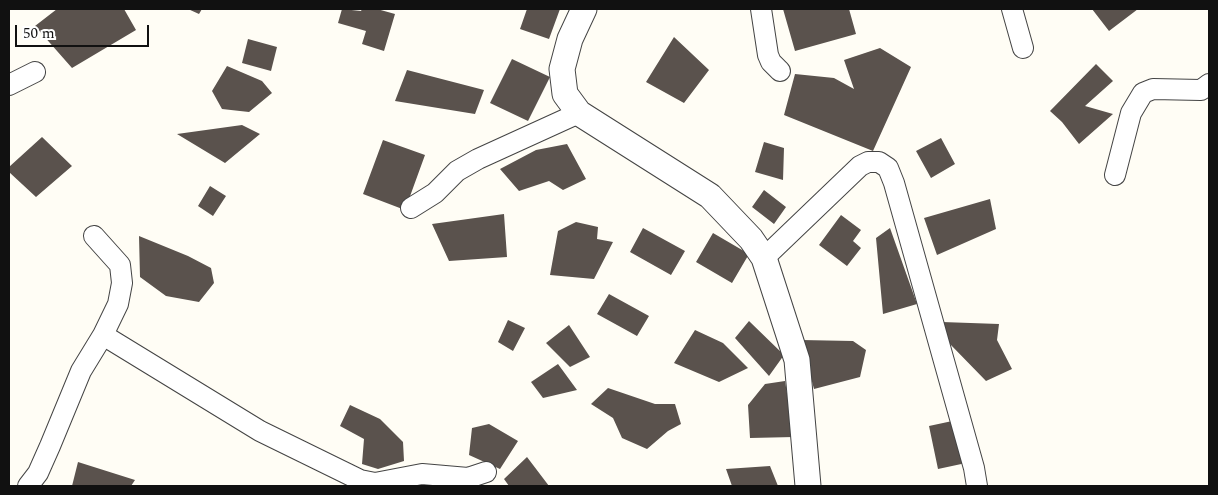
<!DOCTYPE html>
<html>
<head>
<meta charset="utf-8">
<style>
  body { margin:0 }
  #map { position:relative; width:1218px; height:495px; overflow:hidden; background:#fffdf5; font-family:Spectral,serif }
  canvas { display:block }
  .frame { position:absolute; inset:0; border:10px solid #111; pointer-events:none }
  .scale { position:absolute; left:15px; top:25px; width:134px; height:22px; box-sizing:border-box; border:2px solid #111; border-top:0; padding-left:6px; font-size:15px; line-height:18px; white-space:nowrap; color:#111; -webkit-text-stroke:4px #fff; paint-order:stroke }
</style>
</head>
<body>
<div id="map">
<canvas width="1218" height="495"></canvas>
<div class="frame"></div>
<div class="scale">50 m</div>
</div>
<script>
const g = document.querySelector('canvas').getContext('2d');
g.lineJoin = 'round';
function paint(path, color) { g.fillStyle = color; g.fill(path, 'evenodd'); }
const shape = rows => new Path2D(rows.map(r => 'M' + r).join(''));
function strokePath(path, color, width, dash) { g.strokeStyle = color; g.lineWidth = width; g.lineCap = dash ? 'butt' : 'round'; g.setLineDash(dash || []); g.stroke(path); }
const building = shape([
  [57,9,124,9,136,30,72,68,35,26],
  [188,9,202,9,199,14],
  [342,9,361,11,362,9,377,9,395,14,384,51,362,44,366,31,338,23],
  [527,9,560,9,549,39,520,29],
  [783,9,849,9,856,34,795,51],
  [1092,9,1138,9,1109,31],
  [674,37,709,70,684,103,646,82],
  [248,39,277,47,271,71,242,63],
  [880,48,911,67,873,151,784,115,795,74,834,78,854,89,844,60],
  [512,59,550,77,528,121,490,103],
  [1096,64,1113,81,1085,106,1113,114,1079,144,1062,122,1050,111],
  [227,66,262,81,272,93,249,112,222,109,212,91],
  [407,70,484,90,475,114,395,101],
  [242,125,260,134,225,163,177,134],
  [42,137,72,166,36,197,9,172,9,167],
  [941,138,955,164,931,178,916,151],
  [383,140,425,155,405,210,363,194],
  [764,142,784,148,783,180,755,172],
  [567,144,586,179,563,190,549,181,519,191,500,169,536,150],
  [210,186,226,196,213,216,198,206],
  [764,190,786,207,774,224,752,207],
  [990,199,996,229,937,255,924,218],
  [504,214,507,257,449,261,432,224],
  [841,215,861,230,853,241,861,248,847,266,819,245],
  [576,222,598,227,597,239,613,242,594,279,550,275,558,231],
  [643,228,685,251,671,275,630,252],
  [890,228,917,304,883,314,876,238],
  [713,233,749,254,732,283,696,262],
  [139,236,188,256,211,268,214,283,199,302,166,296,140,277],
  [609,294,649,316,637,336,597,314],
  [508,320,525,328,513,351,498,342],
  [749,321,784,355,769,376,735,338],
  [942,322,999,324,997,340,1012,369,986,381,949,343],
  [569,325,590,357,570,367,546,343],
  [695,330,723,343,748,368,719,382,674,363],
  [801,340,853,341,866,350,860,377,814,389],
  [558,364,577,390,543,398,531,382],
  [785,381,794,437,750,438,748,405,765,384],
  [608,388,655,404,675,404,681,424,668,431,647,449,622,438,613,418,591,404],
  [350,405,380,419,403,442,404,461,378,469,362,464,364,439,340,426],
  [957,420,966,463,938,469,929,426],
  [489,424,518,441,500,469,469,455,472,428],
  [527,457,549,486,509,486,504,479],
  [78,462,135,480,131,486,72,486],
  [770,466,778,486,732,486,726,469],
  [422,483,443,485,443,486,422,486]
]);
const minor = shape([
  [761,9,768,55,771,62,780,71],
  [1012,9,1023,48],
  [9,85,35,72],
  [1115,175,1131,113,1143,93,1153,89,1201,90,1209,84],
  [411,208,435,193,457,171,478,159,579,113],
  [764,258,860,166,868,162,879,162,888,168,894,183,974,468,977,486],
  [103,335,260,431,360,480,375,483,422,474,468,478,486,472],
  [28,486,38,473,50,446,81,371,103,335,118,304,122,283,120,265,94,236]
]);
const tertiary = shape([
  [584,9,570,39,562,69,565,94,579,113,710,196,751,239,764,258,797,360,808,486]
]);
paint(building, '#5a524d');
strokePath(minor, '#444', 22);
strokePath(tertiary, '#444', 27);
strokePath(minor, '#fff', 20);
strokePath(tertiary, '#fff', 25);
</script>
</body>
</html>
